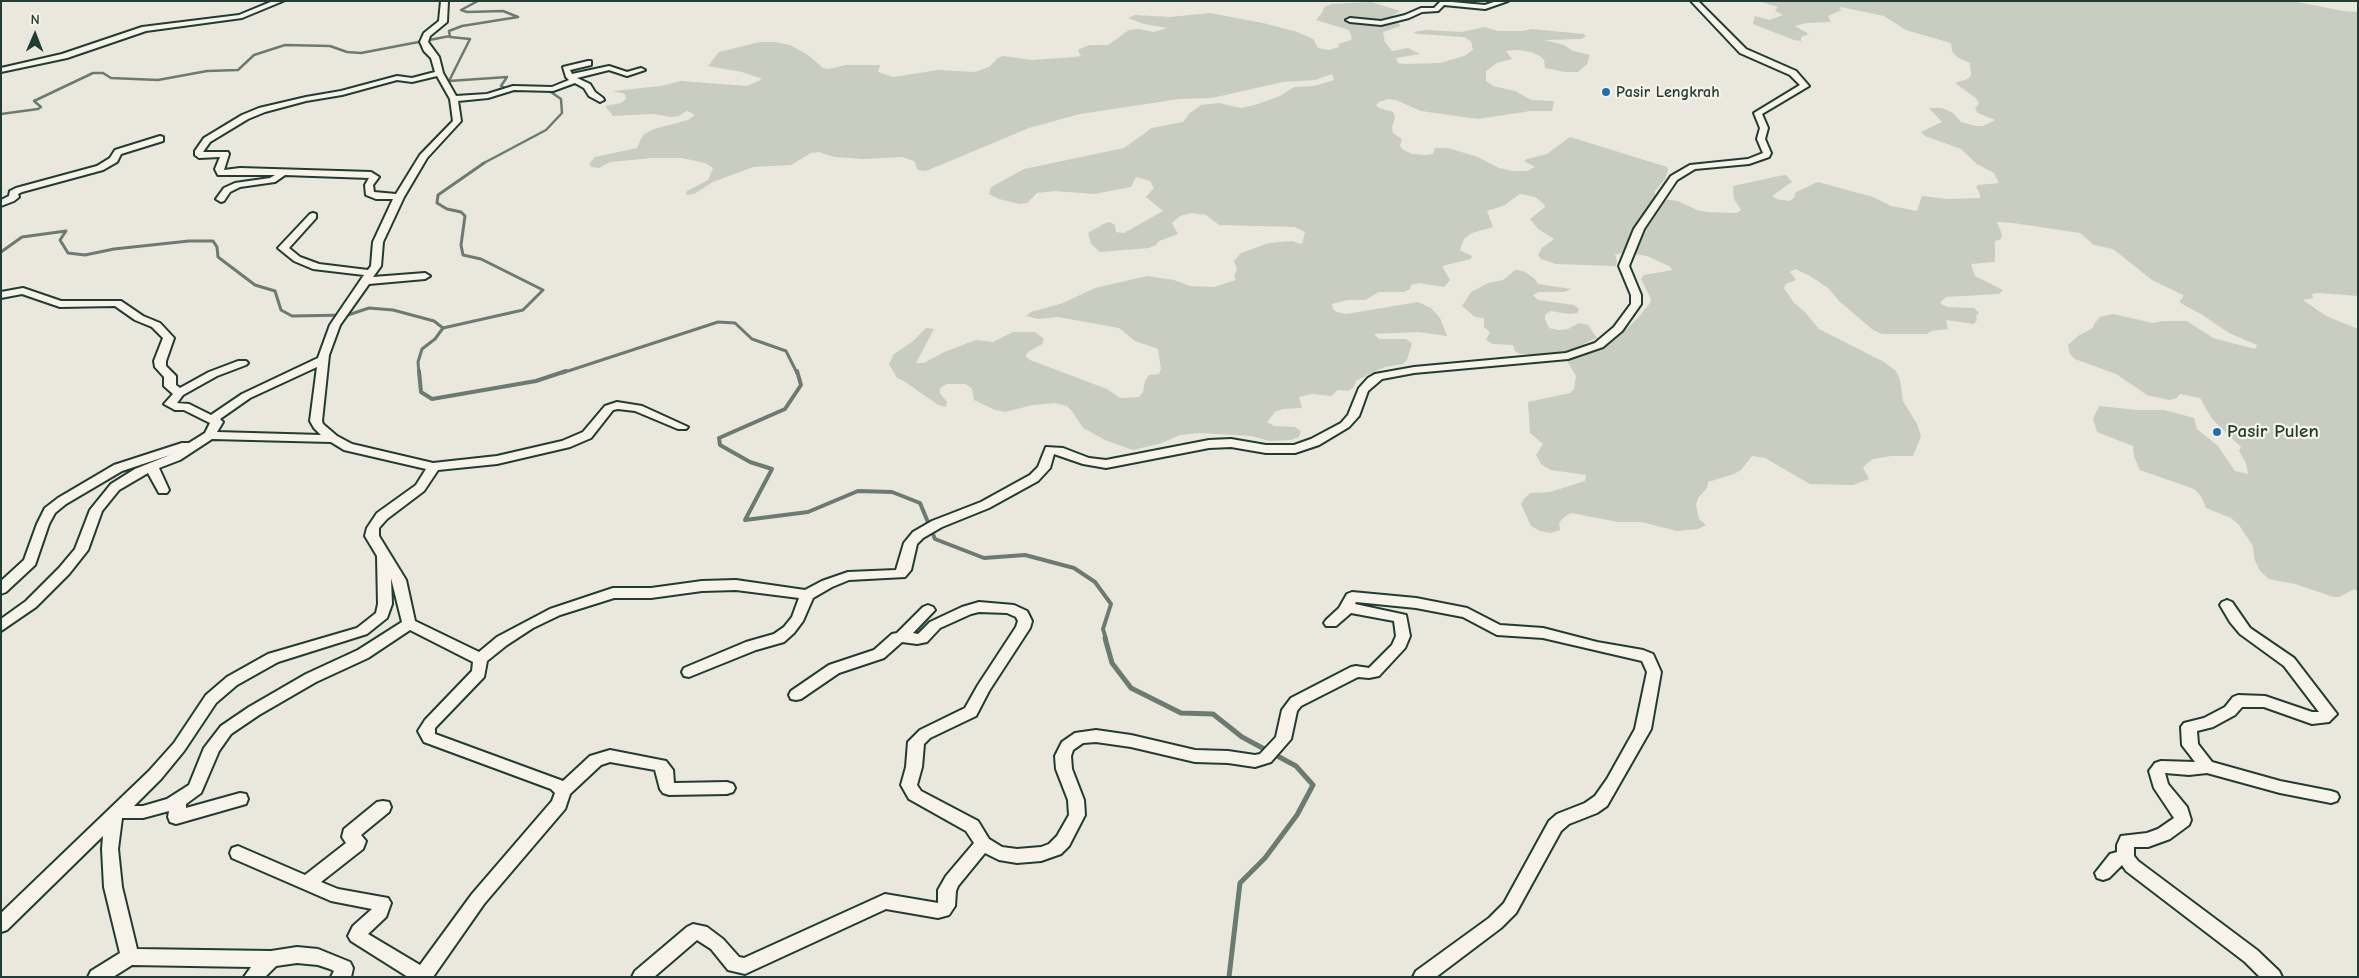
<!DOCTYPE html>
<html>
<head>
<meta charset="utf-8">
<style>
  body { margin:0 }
  #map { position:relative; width:2359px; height:978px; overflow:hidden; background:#eae8dd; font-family:"Comic Neue",sans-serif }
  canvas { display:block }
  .frame { position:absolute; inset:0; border:2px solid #1f3d34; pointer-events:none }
  .north { position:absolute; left:10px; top:10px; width:50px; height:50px; -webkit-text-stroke:4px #f7f3e8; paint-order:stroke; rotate:1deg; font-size:14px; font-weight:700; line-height:20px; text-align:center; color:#1f3d34 }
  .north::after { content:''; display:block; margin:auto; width:18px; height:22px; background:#1f3d34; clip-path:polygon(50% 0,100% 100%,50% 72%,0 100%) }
</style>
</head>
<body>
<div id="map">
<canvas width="2359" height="978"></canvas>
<div class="frame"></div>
<div class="north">N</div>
</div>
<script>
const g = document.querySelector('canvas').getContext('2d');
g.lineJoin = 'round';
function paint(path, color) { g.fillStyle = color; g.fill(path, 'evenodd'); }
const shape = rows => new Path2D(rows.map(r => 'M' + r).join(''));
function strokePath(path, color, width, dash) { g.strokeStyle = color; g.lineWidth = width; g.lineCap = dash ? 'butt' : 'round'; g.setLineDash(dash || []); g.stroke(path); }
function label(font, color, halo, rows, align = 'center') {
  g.font = font + ' "Comic Neue",sans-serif'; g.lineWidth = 4.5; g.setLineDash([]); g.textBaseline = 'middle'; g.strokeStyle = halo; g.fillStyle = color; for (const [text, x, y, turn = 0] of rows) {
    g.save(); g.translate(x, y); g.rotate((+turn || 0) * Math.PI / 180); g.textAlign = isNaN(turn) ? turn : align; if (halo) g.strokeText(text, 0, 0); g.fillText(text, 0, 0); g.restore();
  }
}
const green = shape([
  [1758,1,2292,1,2343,11,2358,12,2358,296,2318,293,2312,294,2313,298,2303,300,2326,316,2358,329,2358,592,2354,589,2339,597,2334,597,2295,584,2269,579,2260,571,2254,558,2253,546,2239,525,2231,518,2206,508,2201,496,2194,489,2140,470,2134,457,2133,446,2097,432,2093,419,2099,406,2137,410,2164,410,2194,418,2197,429,2218,446,2235,471,2248,474,2246,463,2239,451,2241,447,2212,419,2200,398,2180,394,2177,398,2169,400,2147,395,2116,374,2075,359,2070,354,2068,345,2078,336,2093,328,2094,324,2100,317,2113,314,2153,323,2162,321,2187,321,2213,338,2255,349,2257,345,2229,333,2201,314,2184,305,2179,301,2183,298,2183,295,2152,280,2113,249,2094,245,2080,233,2013,223,1997,222,2002,235,2001,239,1995,241,1995,262,1971,264,1975,276,2003,290,1999,294,1946,297,1940,303,1947,307,1974,308,1979,313,1976,316,1977,320,1974,324,1946,320,1948,329,1931,331,1927,334,1882,334,1873,330,1839,301,1828,288,1810,276,1795,269,1790,272,1796,280,1786,284,1784,288,1794,303,1805,312,1819,329,1884,362,1896,371,1900,380,1903,401,1917,424,1921,436,1913,456,1891,456,1873,459,1863,467,1869,479,1853,485,1810,484,1765,458,1752,456,1741,470,1734,474,1708,482,1707,488,1698,498,1696,505,1699,519,1706,525,1698,529,1677,531,1641,522,1618,522,1571,513,1563,518,1559,523,1560,530,1551,533,1540,531,1531,526,1521,504,1524,499,1530,493,1550,492,1585,481,1586,475,1551,470,1542,465,1536,455,1543,444,1530,433,1528,402,1570,393,1574,389,1576,376,1566,359,1561,354,1520,354,1515,351,1513,345,1493,344,1486,340,1490,332,1484,327,1484,318,1475,317,1462,306,1471,292,1488,283,1503,280,1515,270,1523,271,1534,278,1538,284,1571,289,1565,292,1539,292,1533,295,1538,300,1574,305,1579,309,1577,313,1569,314,1550,311,1545,315,1545,319,1549,328,1558,330,1568,329,1579,323,1588,325,1597,338,1583,344,1588,351,1592,352,1603,349,1613,341,1637,319,1650,303,1651,299,1641,279,1644,275,1673,270,1669,266,1647,256,1624,252,1615,255,1617,261,1616,266,1556,264,1541,259,1538,255,1542,248,1554,239,1538,229,1530,219,1545,207,1544,204,1535,197,1520,194,1505,205,1487,211,1493,227,1472,233,1464,239,1460,250,1472,256,1471,259,1442,266,1450,280,1444,287,1419,283,1411,285,1410,289,1404,292,1379,292,1365,300,1347,300,1332,304,1333,309,1337,312,1346,314,1418,302,1431,308,1440,318,1447,336,1419,332,1374,334,1379,339,1406,339,1412,343,1407,360,1403,364,1385,367,1369,374,1356,381,1354,387,1348,391,1338,390,1331,396,1312,394,1299,397,1302,408,1283,409,1275,412,1267,422,1274,426,1295,427,1301,431,1299,437,1291,440,1270,441,1251,436,1200,433,1180,435,1162,443,1133,450,1105,440,1083,428,1072,411,1067,406,1055,403,1033,405,1005,412,995,410,974,400,972,389,966,384,947,384,940,388,940,393,947,402,946,407,938,405,904,381,897,378,889,364,894,354,912,342,926,328,934,329,916,363,924,363,944,352,976,340,993,342,1013,332,1035,332,1044,339,1042,344,1028,352,1025,356,1030,360,1107,389,1120,398,1139,397,1143,392,1145,381,1149,375,1159,374,1161,369,1158,349,1135,341,1119,328,1058,317,1038,319,1026,316,1031,312,1063,303,1095,288,1147,276,1174,280,1190,286,1214,287,1236,280,1234,277,1237,269,1234,261,1241,253,1269,243,1292,241,1302,244,1305,232,1295,227,1219,225,1206,215,1191,213,1180,216,1172,223,1178,234,1159,241,1156,245,1149,248,1100,252,1091,244,1088,233,1103,224,1110,222,1115,225,1116,232,1124,233,1163,211,1146,197,1154,188,1150,181,1136,177,1131,187,1094,194,1054,191,1037,193,1027,203,1019,204,999,199,989,194,991,187,1024,169,1124,148,1152,128,1183,122,1190,113,1201,105,1219,103,1241,108,1255,105,1280,96,1294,87,1314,86,1334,80,1332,74,1315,80,1283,82,1212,98,1179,99,1080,114,1029,128,926,171,918,170,914,161,902,157,864,159,834,157,819,152,811,153,791,165,753,167,713,182,694,194,686,195,687,191,708,180,713,168,705,163,682,158,652,158,610,162,599,168,592,167,589,164,595,157,637,148,643,135,654,129,688,120,695,115,687,111,679,116,671,117,653,114,613,116,605,106,621,103,626,99,625,94,613,91,661,86,681,81,747,86,761,80,760,78,742,72,708,66,719,52,760,42,775,42,790,45,808,55,823,68,829,69,846,65,880,65,878,72,893,77,938,70,975,72,989,67,998,58,1003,56,1031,60,1075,57,1081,56,1078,51,1079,49,1090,45,1108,45,1129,30,1139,29,1154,32,1167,28,1144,24,1128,18,1135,15,1170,17,1210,13,1263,23,1297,32,1313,39,1318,48,1329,50,1339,47,1338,44,1351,40,1352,38,1349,30,1316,20,1322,13,1324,7,1332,4,1371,2,1400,11,1392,16,1401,26,1383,32,1385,42,1392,51,1408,48,1420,54,1396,58,1398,63,1404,64,1440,63,1464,56,1473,50,1471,41,1464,37,1417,34,1413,32,1426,30,1462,32,1484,27,1498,31,1523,31,1531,29,1584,34,1586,36,1581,39,1544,40,1564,45,1573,51,1590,55,1587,64,1578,72,1565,72,1545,68,1544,60,1540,56,1531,52,1518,50,1506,51,1512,59,1497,63,1486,71,1486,81,1493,86,1515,91,1531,100,1554,101,1552,111,1531,111,1478,119,1421,111,1396,100,1389,99,1379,102,1376,105,1379,108,1393,112,1395,117,1392,127,1393,133,1402,139,1400,145,1402,149,1412,154,1427,155,1433,154,1435,148,1448,148,1478,157,1499,168,1513,171,1527,171,1535,167,1524,161,1527,159,1547,154,1570,137,1667,167,1668,170,1665,179,1655,191,1655,198,1678,201,1697,210,1706,212,1737,213,1741,210,1734,199,1733,186,1779,176,1786,175,1792,182,1772,196,1777,199,1789,201,1794,198,1796,192,1818,182,1873,197,1891,206,1917,211,1922,196,1947,199,1980,198,1980,194,1976,187,1978,185,1999,183,1994,173,1977,164,1961,149,1925,136,1921,132,1942,122,1929,108,1942,108,1953,113,1961,122,1976,126,1983,126,1995,120,1978,113,1975,108,1979,104,1976,98,1955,83,1968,79,1971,75,1970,63,1957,57,1952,51,1951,43,1906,30,1884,16,1841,7,1839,9,1842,10,1828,16,1831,22,1807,23,1795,26,1809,34,1801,37,1801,41,1794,40,1753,24,1755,16,1769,20,1783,15,1775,11,1778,7]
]);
const streamFar3 = shape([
  [478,1,461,10,467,12,503,11,518,17,462,26,449,31,450,37,470,39,449,81,507,77,501,86,509,90],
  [1,114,38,109,41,107,34,101,93,73,103,73,111,78,158,80,207,71,238,70,254,55,285,45,330,46,347,52,361,53,450,36],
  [482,164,546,130,562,113,561,99,548,90]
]);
const streamFar2 = shape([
  [1,252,22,237,66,231,60,240,68,253,85,255,114,249,189,241,213,241,217,247,218,257,255,285,275,291,281,310,292,316,348,315,369,308,393,310,434,321,443,328],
  [419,373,418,362,422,349,435,339,443,328,523,310,543,290,481,259,463,255,461,245,465,216,461,212,447,209,437,203,438,195,484,163],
  [562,373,718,322,735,323,752,339,786,351,797,373]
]);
const streamFar1 = shape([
  [419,371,421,392,432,399,536,381,566,371],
  [797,371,801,385,785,409,719,438,720,445,750,462,772,469,745,520,808,512,858,491,892,492,920,503,935,539,984,558,1025,555,1074,568,1095,582,1111,604,1103,629,1106,639]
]);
const stream = shape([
  [1105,638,1112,663,1131,688,1181,713,1213,714,1242,737,1296,766,1313,785,1297,815,1265,858,1240,883,1229,977]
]);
const minor = shape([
  [273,1,283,1,242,18,146,31,67,58,1,72,1,68,62,54,142,27,239,15,273,1],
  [441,1,448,1,447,22,430,36,428,42,439,57,443,73,456,96,487,94,513,86,552,87,569,80,566,77,563,67,588,61,591,61,591,65,570,70,572,74,609,66,627,72,641,68,645,70,627,76,609,70,577,78,590,84,595,92,603,98,604,100,600,102,589,96,584,88,575,83,553,91,514,90,488,98,458,101,461,121,427,158,404,197,383,242,381,266,373,277,425,273,430,276,425,279,369,284,340,325,329,355,322,421,323,424,337,436,352,444,433,463,497,456,562,441,583,432,605,406,617,402,642,406,688,427,686,429,678,429,635,411,618,409,613,410,591,438,570,447,497,464,438,470,424,491,387,519,379,528,379,536,406,580,415,621,479,652,497,637,550,609,613,588,651,588,702,581,736,580,805,590,822,581,848,572,896,570,904,543,913,532,932,521,981,502,1030,475,1038,467,1046,447,1063,448,1089,458,1106,460,1209,440,1231,439,1266,445,1294,445,1311,439,1341,423,1348,415,1359,388,1368,378,1375,374,1414,367,1566,353,1595,343,1614,327,1631,304,1631,295,1619,266,1634,229,1671,176,1690,165,1748,159,1763,153,1757,139,1760,128,1754,113,1800,85,1790,75,1740,53,1691,1,1698,1,1746,49,1796,71,1809,86,1762,114,1768,128,1765,139,1771,153,1769,157,1749,164,1695,169,1677,180,1644,229,1629,266,1641,295,1641,304,1622,331,1603,347,1568,359,1414,373,1382,379,1368,391,1359,416,1349,427,1319,445,1295,453,1266,453,1231,447,1209,448,1106,468,1083,464,1054,454,1050,468,1038,481,989,508,942,527,923,538,917,544,911,570,905,577,849,580,832,587,813,598,803,621,794,633,784,642,756,650,689,677,684,676,682,672,684,668,746,642,774,634,784,627,792,617,799,598,736,590,702,591,651,598,614,598,560,615,533,628,507,645,487,661,484,677,435,728,435,734,563,781,590,756,610,750,666,761,673,770,674,783,727,782,733,784,735,788,733,792,727,794,669,795,663,793,660,789,655,770,610,762,601,765,570,794,565,809,484,904,433,977,408,977,351,941,348,936,353,926,372,909,331,901,232,858,230,853,232,848,238,846,305,875,346,843,342,837,344,829,377,802,383,801,389,802,391,807,389,812,361,835,366,841,363,849,321,882,338,889,388,898,391,903,386,917,368,934,420,965,472,894,552,801,555,793,551,789,424,742,418,731,425,720,472,671,473,662,410,630,368,658,316,682,259,715,231,734,219,751,201,793,186,804,186,808,240,793,246,794,248,799,246,804,176,824,170,822,168,817,169,811,143,818,122,818,118,849,122,887,137,949,271,951,297,947,318,949,350,962,353,968,351,977,331,977,334,971,330,969,318,965,297,963,276,966,265,977,244,977,251,967,132,965,113,977,88,977,91,971,120,953,104,887,102,849,103,836,7,930,1,932,1,913,149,771,174,743,206,695,227,677,268,654,357,628,376,613,378,604,377,556,365,536,367,528,377,513,416,485,426,469,344,450,331,442,212,439,180,460,159,468,169,490,167,493,159,493,148,473,119,490,102,511,88,550,69,574,36,607,1,631,1,619,26,601,59,568,75,549,90,510,111,484,135,469,170,455,122,471,66,504,55,513,49,524,35,565,6,592,1,594,1,581,24,560,37,524,45,508,58,498,114,465,182,443,189,443,205,433,210,423,184,410,175,410,164,404,173,394,164,386,164,377,155,367,154,361,163,338,152,327,135,320,115,306,60,307,22,294,1,298,1,292,23,288,61,301,121,301,143,316,160,323,174,338,166,361,166,366,176,376,176,385,180,388,209,372,238,361,246,361,248,363,246,365,217,376,183,395,177,403,189,404,211,415,242,394,318,358,330,325,364,275,313,269,294,261,278,248,310,214,313,213,316,214,316,218,289,248,300,257,319,264,368,270,371,266,373,242,393,199,376,199,366,195,365,185,369,178,285,175,275,182,240,187,230,192,224,201,221,202,216,199,224,188,235,183,270,178,275,175,218,175,215,169,220,157,199,158,195,155,195,151,204,138,242,115,259,108,306,97,341,91,397,76,412,78,435,72,431,58,424,51,420,42,424,33,439,21,441,1],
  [437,76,450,99,453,121,420,155,396,194,374,192,373,185,379,177,371,172,240,168,224,170,229,154,228,152,203,152,210,142,248,119,265,112,306,101,342,95,397,80,412,82,437,76],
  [317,367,310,421,314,428,321,435,217,432,223,422,220,419,250,398,317,367],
  [391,578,402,622,358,650,306,674,249,707,221,726,204,748,189,785,167,799,143,806,134,806,161,779,184,751,216,703,237,685,278,662,367,634,387,618,392,604,391,578],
  [1441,1,1485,5,1497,1,1508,1,1485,9,1444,5,1438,11,1422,12,1409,18,1381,25,1350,22,1346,20,1350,18,1381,21,1405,15,1421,8,1434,8,1441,1],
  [160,136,163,137,163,141,121,154,117,162,103,170,22,192,18,194,19,197,14,201,1,206,1,200,9,196,10,191,16,188,97,166,110,158,115,150,160,136],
  [1352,592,1416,598,1467,608,1500,625,1543,628,1597,642,1643,650,1653,654,1661,672,1651,729,1607,806,1597,813,1569,824,1561,831,1516,913,1501,928,1436,977,1413,977,1416,971,1489,918,1504,903,1549,821,1557,814,1585,803,1595,796,1607,779,1635,729,1647,672,1642,661,1543,638,1497,635,1463,617,1416,608,1356,602,1355,604,1406,615,1410,636,1405,648,1379,676,1369,678,1358,677,1301,706,1297,711,1291,739,1271,762,1255,767,1228,763,1195,762,1131,747,1096,742,1083,743,1073,750,1071,756,1072,769,1084,800,1085,815,1069,846,1061,854,1041,861,1017,863,999,860,985,853,958,886,956,891,955,906,949,915,938,918,886,909,745,974,728,970,711,949,697,940,654,977,632,977,635,971,687,927,693,924,707,927,723,939,739,957,744,958,885,894,938,903,938,890,946,876,974,843,966,831,909,799,901,785,906,767,908,742,920,730,965,708,978,685,1016,627,1018,621,1016,617,1007,613,979,612,971,614,940,628,927,642,917,644,902,642,884,658,839,673,801,699,796,700,791,699,789,695,791,691,829,665,874,650,892,634,897,633,923,607,928,605,933,607,935,610,913,633,918,634,930,622,962,607,979,602,1014,605,1027,611,1032,621,1030,628,989,691,976,716,930,738,924,744,922,767,917,785,921,791,978,821,989,839,1002,847,1017,849,1041,847,1049,844,1057,836,1069,815,1068,800,1056,769,1055,756,1062,742,1075,733,1096,730,1131,735,1195,750,1228,751,1255,755,1260,754,1276,737,1282,710,1291,698,1351,667,1356,666,1369,668,1392,645,1396,636,1394,621,1351,613,1336,626,1326,626,1324,623,1326,620,1339,608,1347,594,1352,592],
  [2227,600,2232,602,2250,628,2294,658,2337,714,2329,722,2312,724,2264,707,2242,707,2235,715,2213,727,2197,731,2198,744,2212,762,2280,781,2331,791,2337,793,2339,797,2337,801,2331,803,2280,793,2207,773,2189,775,2165,773,2168,784,2187,807,2191,820,2189,825,2170,839,2148,847,2134,847,2134,856,2138,861,2257,950,2279,971,2282,977,2260,977,2245,962,2126,871,2122,865,2109,878,2103,880,2097,878,2095,873,2110,854,2117,852,2117,845,2121,836,2147,833,2158,829,2174,818,2154,788,2149,771,2155,763,2161,761,2195,762,2182,745,2181,727,2184,723,2204,718,2225,707,2233,697,2238,695,2265,696,2312,712,2319,712,2284,666,2240,634,2230,622,2220,605,2222,602,2227,600]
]);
const markers = [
  [1606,92,5,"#1f6fb2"],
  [2217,432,5,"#1f6fb2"]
];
const farPoinames = [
  ["Pasir Lengkrah",1616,92]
];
const poiNames = [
  ["Pasir Pulen",2227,432]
];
paint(green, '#c8ccc1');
strokePath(streamFar3, '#6a7c72', 2.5);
strokePath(streamFar2, '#6a7c72', 3);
strokePath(streamFar1, '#6a7c72', 4);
strokePath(stream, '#6a7c72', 5);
strokePath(minor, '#1f3d34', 4);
paint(minor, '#f7f3e8');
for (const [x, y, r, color] of markers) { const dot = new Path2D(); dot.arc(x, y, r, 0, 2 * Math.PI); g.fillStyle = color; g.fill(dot); strokePath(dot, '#f7f3e8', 2); }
label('bold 16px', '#1f3d34', '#f7f3e8', farPoinames, 'left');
label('bold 19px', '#1f3d34', '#f7f3e8', poiNames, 'left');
</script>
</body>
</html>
